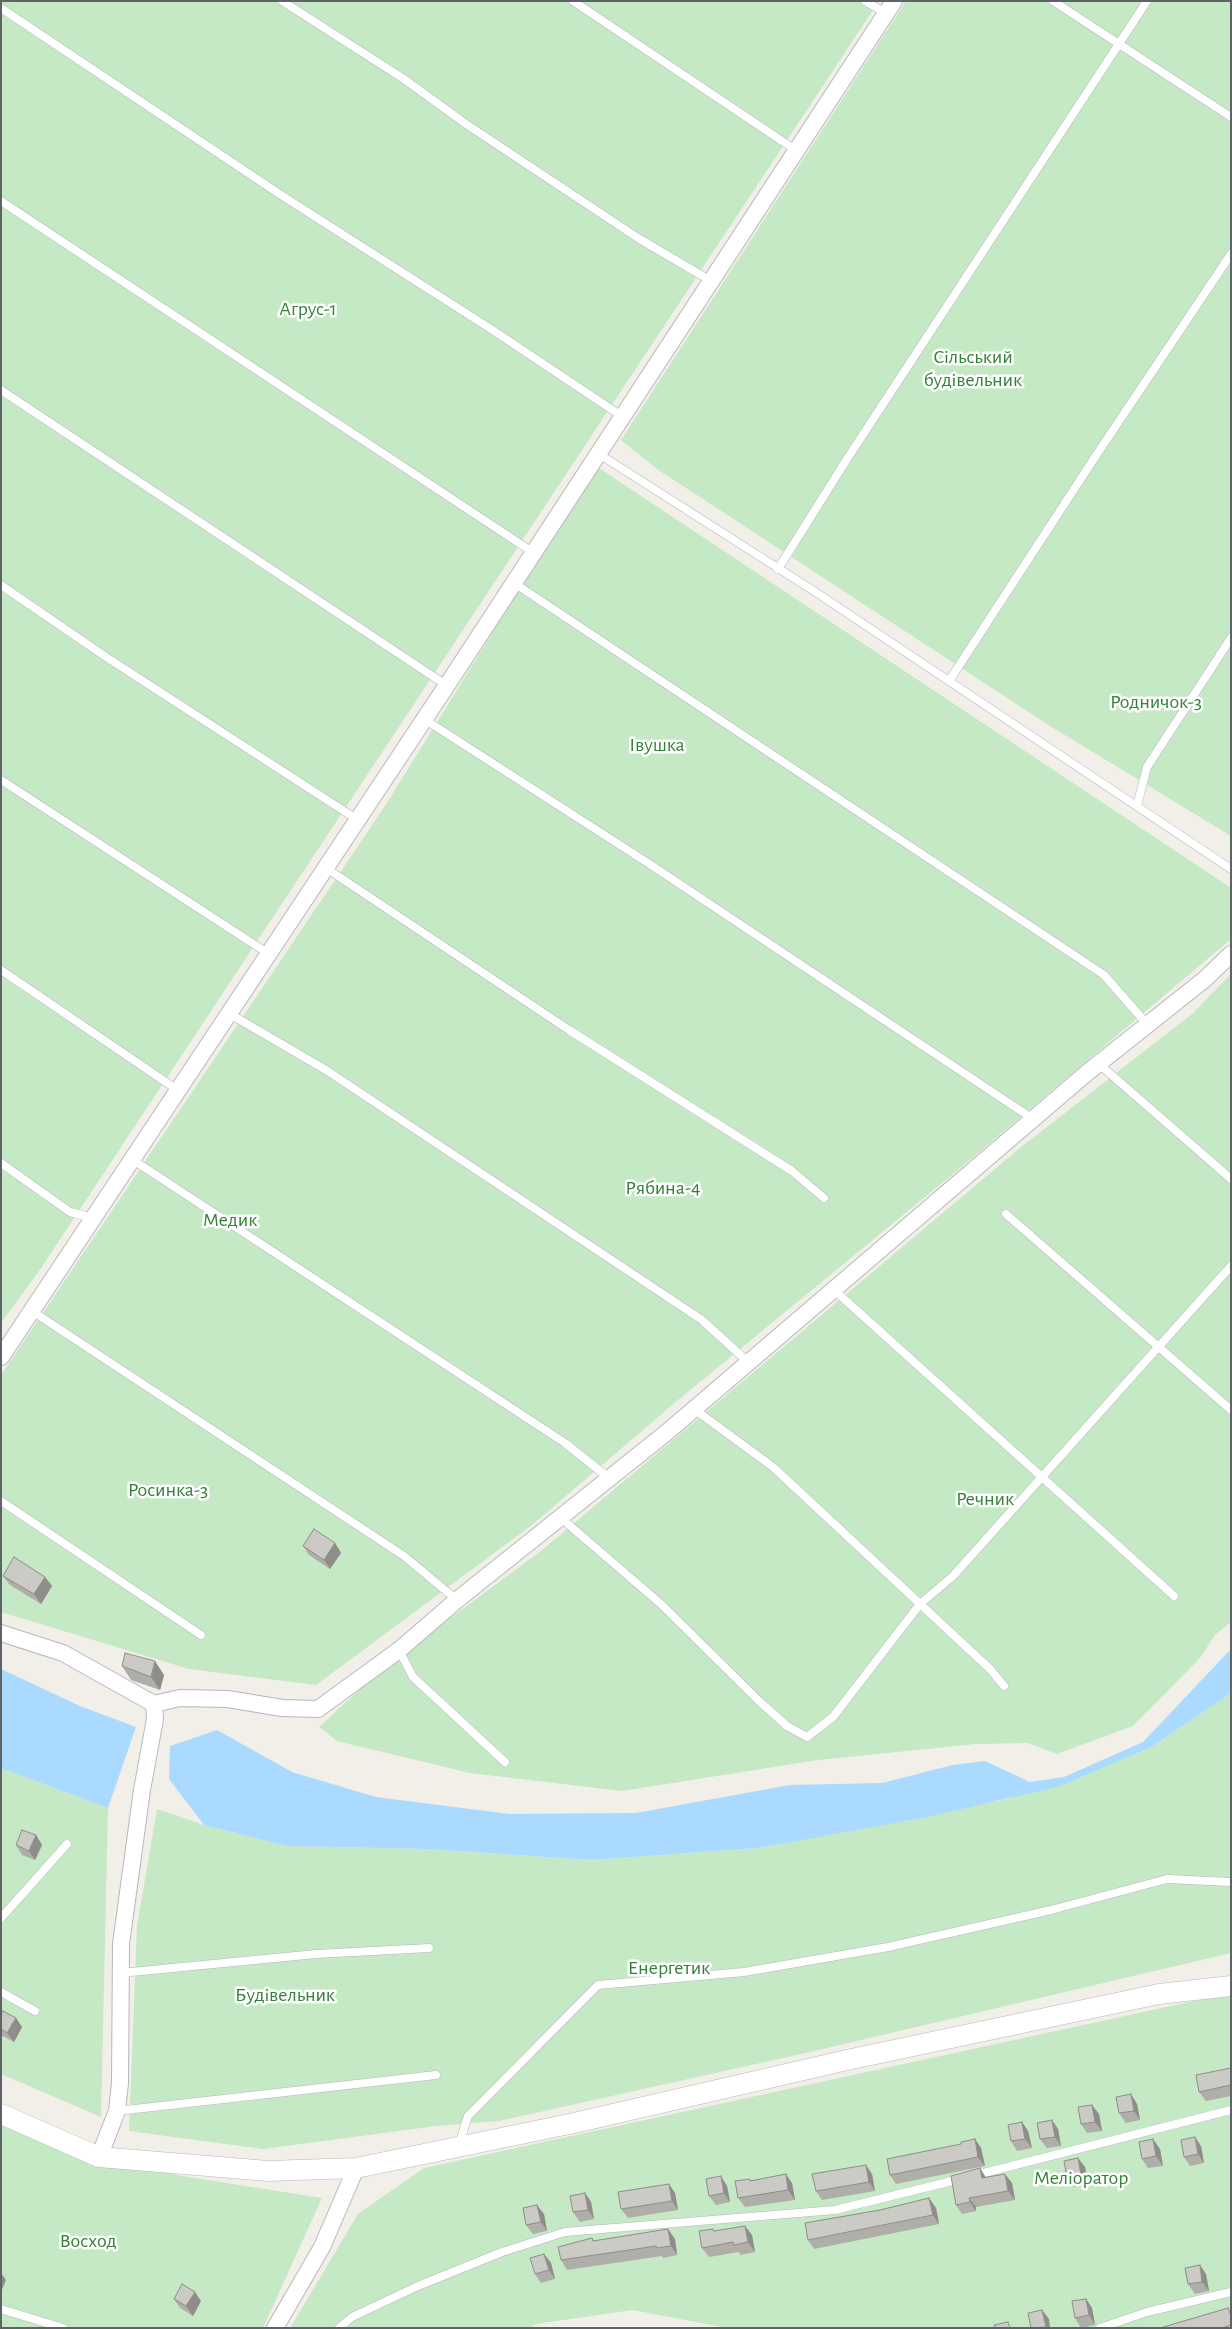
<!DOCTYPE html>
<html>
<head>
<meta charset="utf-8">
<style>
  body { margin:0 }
  #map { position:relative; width:1232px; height:2329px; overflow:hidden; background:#f1efe8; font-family:"Alegreya Sans",sans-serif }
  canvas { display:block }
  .frame { position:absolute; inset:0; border:2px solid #5f6368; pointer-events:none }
</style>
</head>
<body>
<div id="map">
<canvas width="1232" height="2329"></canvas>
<div class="frame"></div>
</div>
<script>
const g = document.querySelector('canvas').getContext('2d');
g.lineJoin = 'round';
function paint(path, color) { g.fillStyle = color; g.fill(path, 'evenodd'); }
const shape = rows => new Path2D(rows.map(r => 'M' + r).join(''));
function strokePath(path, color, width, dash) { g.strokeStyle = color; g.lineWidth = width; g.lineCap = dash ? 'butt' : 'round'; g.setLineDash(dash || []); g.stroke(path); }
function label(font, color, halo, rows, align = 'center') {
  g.font = font + ' "Alegreya Sans",sans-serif'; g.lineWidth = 5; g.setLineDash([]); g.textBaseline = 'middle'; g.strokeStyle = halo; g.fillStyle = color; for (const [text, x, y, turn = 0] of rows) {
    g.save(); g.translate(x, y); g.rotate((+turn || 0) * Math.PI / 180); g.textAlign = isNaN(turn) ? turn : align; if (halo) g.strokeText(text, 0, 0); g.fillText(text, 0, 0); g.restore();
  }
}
const green = shape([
  [1,1,879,1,39,1271,1,1323],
  [906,1,1231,1,1231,836,1050,726,657,469,621,440],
  [596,466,1231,888,1231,939,953,1174,678,1400,532,1525,316,1685,189,1669,1,1612,1,1375,385,806],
  [1231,974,1231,1622,1215,1635,1200,1658,1133,1726,1057,1754,1028,1743,976,1744,818,1760,622,1791,470,1773,337,1741,319,1727,384,1667,541,1551,1020,1148,1192,1014],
  [1231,1693,1231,1953,810,2052,499,2121,436,2126,263,2149,129,2131,137,1926,157,1809,204,1825,287,1846,427,1849,592,1860,758,1848,1003,1800,1153,1746],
  [1,1768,108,1808,101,2117,1,2074],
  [1231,1993,1231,2328,727,2328,633,2310,536,2324,530,2328,290,2328,358,2214,424,2168],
  [1,2115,55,2143,182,2176,322,2198,263,2328,1,2328]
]);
const water = shape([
  [1231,1649,1231,1693,1153,1746,1057,1787,927,1817,758,1848,592,1860,427,1849,287,1846,204,1825,169,1779,170,1746,217,1730,292,1772,376,1797,509,1814,636,1813,790,1785,882,1783,953,1765,985,1761,1030,1782,1064,1777,1143,1742],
  [1,1669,80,1706,136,1727,108,1808,1,1768]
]);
const service = shape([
  [282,1,404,79,466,124,638,238,711,281],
  [573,1,797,151],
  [865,1,886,13],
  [1053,1,1231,117],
  [1,8,281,195,491,329,623,417],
  [1,201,534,553],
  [1,390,446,685],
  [599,454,814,591,1231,869],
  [778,569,847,459,1147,1],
  [514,583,1104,975,1148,1025],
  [1,585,106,657,358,820],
  [949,681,1097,454,1231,254],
  [424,719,651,865,1033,1119],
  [1,780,269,954],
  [1137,806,1147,767,1231,638],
  [326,868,569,1030,792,1171,824,1198],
  [1,970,179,1091],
  [230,1014,326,1070,702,1320,748,1362],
  [1099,1064,1231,1179],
  [133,1160,565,1443,609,1478],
  [1,1163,70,1212,94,1218],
  [1006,1214,1231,1410],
  [833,1289,1174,1596],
  [32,1311,404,1556,457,1600],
  [694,1409,773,1467,990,1669,1004,1686],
  [1,1501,201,1635],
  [561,1518,662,1605,760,1702,787,1726,807,1737,833,1717,920,1604,953,1576,1231,1266],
  [399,1650,413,1677,505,1762],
  [1,1918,67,1844],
  [121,1973,316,1954,429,1948],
  [1,1992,35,2011],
  [117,2111,436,2075],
  [459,2144,468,2116,598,1985,744,1972,888,1947,1051,1910,1167,1879,1231,1882],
  [976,2175,1231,2110],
  [1,2309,63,2328],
  [339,2328,352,2317,418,2286,502,2252,565,2232,835,2210,960,2179],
  [1100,2328,1147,2312,1231,2292]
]);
const minor = shape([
  [1,1357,457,670,894,1],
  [1,1633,63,1653,154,1704,180,1698,228,1699,282,1708,318,1709,399,1650,457,1600,666,1433,1088,1072,1205,979,1231,954],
  [99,2157,117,2111,120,2083,121,1944,142,1790,155,1719,154,1704],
  [275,2328,322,2247,356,2168]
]);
const tertiary = shape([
  [1,2114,99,2157,268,2171,356,2168,574,2123,847,2060,1159,1994,1231,1986]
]);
const wall = shape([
  [335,1543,341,1553,330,1569,309,1555,303,1546],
  [3,1576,45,1577,52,1586,41,1604,10,1585],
  [122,1666,164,1675,160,1690,131,1680],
  [36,1835,42,1845,35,1860,22,1855,16,1845],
  [1,2014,16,2018,22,2027,14,2042,1,2035],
  [1231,2068,1231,2096,1206,2101,1199,2092],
  [1137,2104,1140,2120,1126,2123,1119,2113],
  [1099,2114,1102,2131,1087,2133,1081,2124],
  [1022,2122,1028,2131,1032,2148,1017,2151,1011,2141],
  [1058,2129,1061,2146,1047,2148,1040,2139],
  [975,2139,981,2148,985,2166,896,2184,890,2175],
  [1201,2146,1204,2163,1190,2166,1184,2157],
  [1160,2149,1163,2166,1148,2168,1142,2159],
  [1085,2167,1088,2184,1074,2187,1067,2178],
  [980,2168,986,2178,1012,2183,1015,2200,976,2207,976,2211,962,2214,956,2205],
  [872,2174,875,2191,822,2200,816,2191],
  [751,2180,792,2183,795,2200,745,2207,738,2198],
  [727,2186,730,2202,716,2205,709,2196],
  [585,2193,591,2202,594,2219,580,2222,573,2212],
  [675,2193,678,2210,628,2218,621,2209],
  [929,2198,936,2208,939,2224,814,2249,808,2240,880,2210],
  [544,2214,547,2231,533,2234,526,2225],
  [713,2229,715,2231,752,2235,755,2252,740,2255,739,2252,709,2257,702,2248],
  [675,2239,677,2255,663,2258,662,2256,567,2270,561,2260,594,2240],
  [544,2254,551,2263,555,2279,541,2283,535,2274],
  [1206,2274,1209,2291,1195,2294,1188,2284],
  [174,2299,201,2301,193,2316,180,2308],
  [1086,2299,1092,2308,1095,2325,1081,2328,1075,2318]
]);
const shadedWall = shape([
  [335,1543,341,1553,330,1569,324,1560],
  [45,1577,52,1586,41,1604,34,1594],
  [155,1661,164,1675,160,1690,151,1677],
  [36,1835,42,1845,35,1860,29,1851],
  [16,2018,22,2027,14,2042,7,2033],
  [1131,2094,1137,2104,1140,2120,1134,2111],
  [1092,2105,1099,2114,1102,2131,1095,2122],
  [1052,2120,1058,2129,1061,2146,1055,2137],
  [1022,2122,1028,2131,1032,2148,1025,2139],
  [1195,2137,1201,2146,1204,2163,1198,2154],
  [975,2139,981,2148,985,2166,978,2157],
  [1153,2139,1160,2149,1163,2166,1156,2156],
  [1078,2158,1085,2167,1088,2184,1081,2175],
  [866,2165,872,2174,875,2191,869,2182],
  [980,2168,986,2178,982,2178],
  [786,2174,792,2183,795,2200,788,2190],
  [1005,2174,1012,2183,1015,2200,1008,2191],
  [721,2176,727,2186,730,2202,724,2193],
  [669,2184,675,2193,678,2210,672,2201],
  [585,2193,591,2202,594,2219,588,2210],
  [929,2198,936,2208,939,2224,933,2215],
  [969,2198,976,2207,976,2211,970,2202],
  [537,2205,544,2214,547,2231,541,2222],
  [745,2226,752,2235,755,2252,748,2242],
  [668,2229,675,2239,677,2255,671,2246],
  [544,2254,551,2263,555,2279,549,2270],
  [1200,2265,1206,2274,1209,2291,1202,2282],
  [1,2273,6,2280,1,2292],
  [195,2292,201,2301,193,2316,186,2306],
  [1086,2299,1092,2308,1095,2325,1089,2315],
  [1042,2310,1049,2319,1050,2328,1046,2328,1046,2327]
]);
const building = shape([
  [314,1529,335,1543,324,1560,303,1546,314,1529],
  [14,1557,45,1577,34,1594,3,1576,14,1557],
  [125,1653,155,1661,151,1677,122,1666,125,1653],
  [22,1830,36,1835,29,1851,16,1845,22,1830],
  [3,2011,16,2018,7,2033,1,2029,1,2014,3,2011],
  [1231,2068,1231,2085,1199,2092,1196,2075,1231,2068],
  [1131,2094,1134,2111,1119,2113,1116,2097,1131,2094],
  [1092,2105,1095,2122,1081,2124,1078,2107,1092,2105],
  [1052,2120,1055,2137,1040,2139,1037,2123,1052,2120],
  [1022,2122,1025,2139,1011,2141,1008,2125,1022,2122],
  [1195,2137,1198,2154,1184,2157,1181,2140,1195,2137],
  [975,2139,978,2157,890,2175,887,2159,961,2144,961,2142,975,2139],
  [1153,2139,1156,2156,1142,2159,1139,2142,1153,2139],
  [1078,2158,1081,2175,1067,2178,1064,2161,1078,2158],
  [866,2165,869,2182,816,2191,812,2174,866,2165],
  [980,2168,982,2178,1005,2174,1008,2191,969,2198,970,2202,956,2205,951,2176,980,2168],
  [786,2174,788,2190,738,2198,735,2181,750,2179,750,2181,786,2174],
  [721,2176,724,2193,709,2196,706,2179,721,2176],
  [669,2184,672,2201,621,2209,618,2192,669,2184],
  [585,2193,588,2210,573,2212,570,2196,585,2193],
  [929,2198,933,2215,808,2240,805,2223,880,2210,929,2198],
  [537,2205,541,2222,526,2225,523,2208,537,2205],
  [745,2226,748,2242,734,2245,733,2242,702,2248,699,2231,713,2229,714,2231,745,2226],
  [668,2229,671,2246,657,2248,656,2246,561,2260,558,2247,592,2238,593,2241,668,2229],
  [544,2254,549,2270,535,2274,530,2258,544,2254],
  [1200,2265,1202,2282,1188,2284,1185,2268,1200,2265],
  [182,2284,195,2292,186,2306,174,2299,182,2284],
  [1086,2299,1089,2315,1075,2318,1072,2301,1086,2299],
  [1228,2308,1231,2316,1231,2325,1222,2328,1160,2328,1228,2308],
  [1042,2310,1046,2327,1031,2328,1028,2313,1042,2310],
  [1008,2322,1010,2328,991,2328,995,2327,994,2325,1008,2322]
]);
const parkNames = [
  ["Агрус-1",308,309],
  ["Сільський",973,357],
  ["будівельник",973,380],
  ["Родничок-3",1156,702],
  ["Івушка",657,745],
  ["Рябина-4",663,1188],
  ["Медик",230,1220],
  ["Росинка-3",168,1490],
  ["Речник",985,1499],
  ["Енергетик",669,1968],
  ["Будівельник",285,1995],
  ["Меліоратор",1081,2178],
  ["Восход",88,2241]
];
paint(green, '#c5e8c5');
paint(water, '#aadaff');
strokePath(service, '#b5b8bc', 9);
strokePath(minor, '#b5b8bc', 18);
strokePath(tertiary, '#b5b8bc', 21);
strokePath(service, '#fff', 8);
strokePath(minor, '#fff', 16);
strokePath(tertiary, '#fff', 20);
paint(wall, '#afaea9');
paint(shadedWall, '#8f8d8a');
paint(building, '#cccac5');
strokePath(building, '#8f8d8a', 1);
label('20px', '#348238', '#fff', parkNames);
</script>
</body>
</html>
